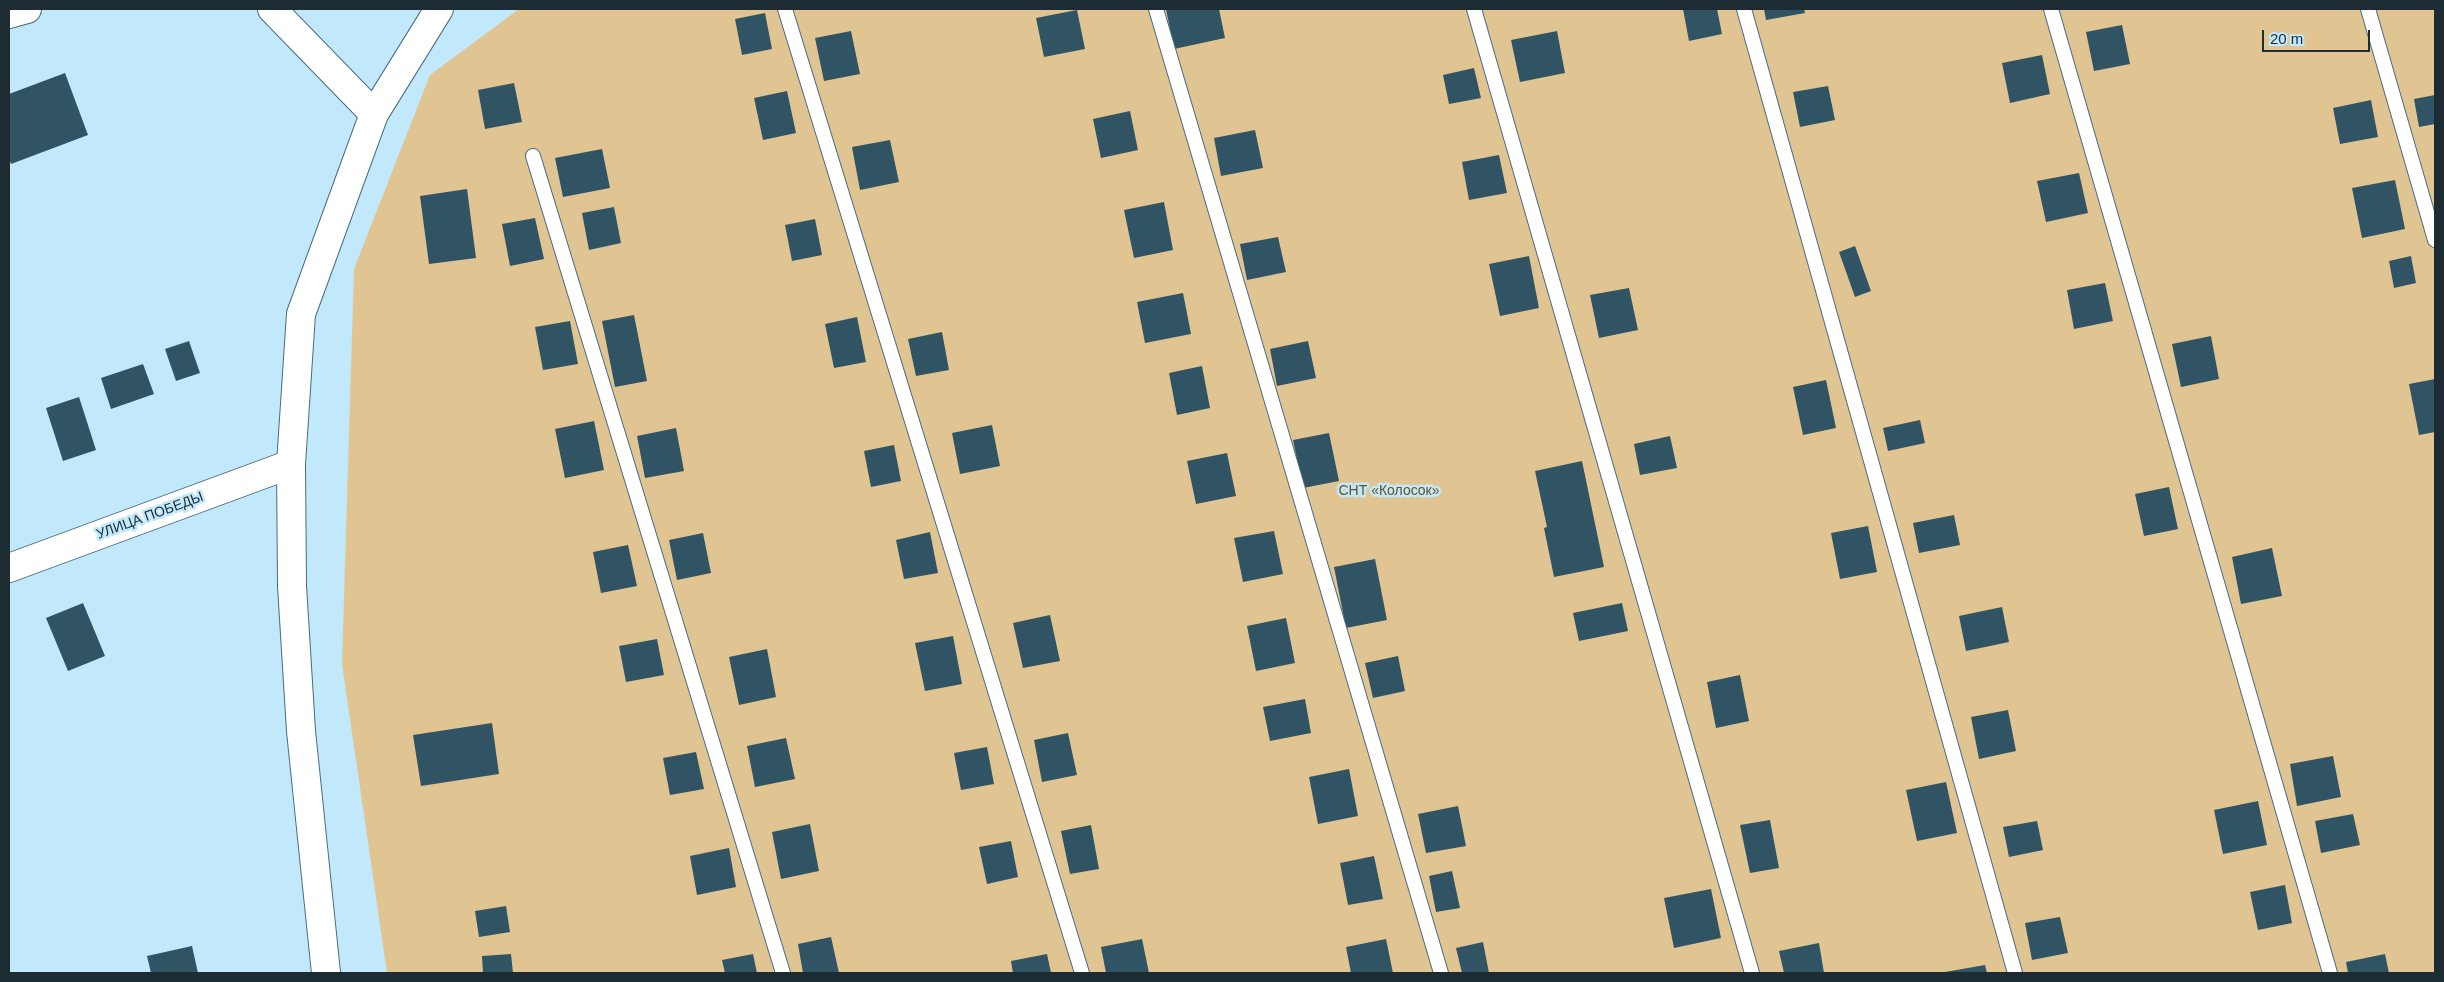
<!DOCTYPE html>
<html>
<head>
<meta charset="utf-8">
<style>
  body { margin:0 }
  #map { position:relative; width:2444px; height:982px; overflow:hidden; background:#c1e8fb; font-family:Arial,sans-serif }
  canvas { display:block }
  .frame { position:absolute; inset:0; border:10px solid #1d2c33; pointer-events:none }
  .scale { position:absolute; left:2262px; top:30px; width:108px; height:22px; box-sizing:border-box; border:2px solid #1d2c33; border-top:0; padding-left:6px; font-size:15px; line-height:18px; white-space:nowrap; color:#1d2c33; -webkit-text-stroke:4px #c1e8fb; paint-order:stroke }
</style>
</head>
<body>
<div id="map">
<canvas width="2444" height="982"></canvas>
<div class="frame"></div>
<div class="scale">20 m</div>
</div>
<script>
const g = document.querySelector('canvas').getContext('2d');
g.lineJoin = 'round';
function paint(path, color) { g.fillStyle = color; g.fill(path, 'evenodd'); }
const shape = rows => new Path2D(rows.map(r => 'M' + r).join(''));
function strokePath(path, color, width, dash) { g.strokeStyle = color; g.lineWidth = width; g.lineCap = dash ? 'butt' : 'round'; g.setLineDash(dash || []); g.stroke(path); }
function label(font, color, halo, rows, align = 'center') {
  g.font = font + ' Arial,sans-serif'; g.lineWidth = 5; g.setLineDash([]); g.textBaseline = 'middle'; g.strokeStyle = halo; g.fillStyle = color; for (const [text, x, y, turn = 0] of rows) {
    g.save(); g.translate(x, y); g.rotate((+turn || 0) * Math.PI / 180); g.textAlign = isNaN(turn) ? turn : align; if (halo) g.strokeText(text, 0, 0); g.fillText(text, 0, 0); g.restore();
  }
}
const green = shape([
  [519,9,2435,9,2435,973,387,973,342,664,354,269,430,75]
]);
const building = shape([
  [1166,9,1219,9,1225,38,1174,49],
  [1683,9,1717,9,1722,34,1689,41],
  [1764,9,1804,9,1805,13,1766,20],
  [1077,10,1085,49,1044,57,1036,18],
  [765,13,772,49,742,55,735,19],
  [2122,25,2130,64,2094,71,2086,32],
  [851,31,860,74,824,81,815,38],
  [1557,31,1565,73,1520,82,1511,40],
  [2042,55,2050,94,2010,103,2002,63],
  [1474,68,1481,98,1449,104,1443,75],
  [65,73,88,135,11,164,9,158,9,94],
  [514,83,522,122,485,129,478,90],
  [1828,86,1835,120,1800,127,1793,92],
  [787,91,796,133,763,140,754,98],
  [2435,95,2435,124,2419,127,2414,99],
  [2371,100,2378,137,2340,144,2333,108],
  [1130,111,1138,150,1101,158,1093,119],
  [1255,130,1263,168,1221,176,1214,138],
  [890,140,899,182,860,190,852,147],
  [602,149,610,188,563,197,555,158],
  [1499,155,1507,193,1469,200,1462,162],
  [2079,173,2088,213,2046,222,2037,181],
  [2395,180,2405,229,2362,238,2352,188],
  [467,189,476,258,429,264,420,196],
  [1164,202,1173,250,1134,258,1124,210],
  [614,207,621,243,589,250,582,213],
  [535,218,544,259,510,266,502,224],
  [815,219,822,255,792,261,785,225],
  [1278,237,1286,272,1247,280,1240,244],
  [1855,246,1871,291,1855,297,1839,252],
  [1529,256,1539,308,1500,316,1489,264],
  [2411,256,2416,283,2394,288,2389,261],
  [2105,283,2113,321,2074,329,2067,290],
  [1629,288,1638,330,1599,338,1590,295],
  [1183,293,1191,334,1145,343,1137,302],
  [634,315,647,381,615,387,602,321],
  [857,317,866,362,834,368,825,324],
  [570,321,578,364,543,370,535,327],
  [942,332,949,370,916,376,908,339],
  [2211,336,2219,379,2181,387,2172,344],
  [189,341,200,373,176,381,165,349],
  [1308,341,1316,378,1277,386,1270,349],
  [143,364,154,394,111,409,101,378],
  [1202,366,1210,408,1177,415,1169,373],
  [2435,379,2435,432,2419,435,2409,384],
  [1826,380,1836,428,1803,435,1793,387],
  [79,397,96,450,63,461,46,408],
  [1920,420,1925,443,1888,451,1883,428],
  [594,421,604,470,565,478,555,429],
  [992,425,1000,466,960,474,952,433],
  [676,428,684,471,645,478,637,436],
  [1329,433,1339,481,1303,488,1293,440],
  [1670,436,1677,468,1640,475,1634,444],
  [894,445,901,481,871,487,864,451],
  [1227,453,1236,496,1196,504,1187,461],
  [1582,461,1604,567,1554,577,1544,528,1547,527,1535,471],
  [2169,487,2178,529,2144,536,2135,494],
  [1954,515,1960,545,1919,553,1913,523],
  [1868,526,1877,572,1840,579,1831,533],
  [1274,531,1283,574,1243,582,1234,538],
  [930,532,938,573,904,579,896,540],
  [703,533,711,573,677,580,669,540],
  [628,545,637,586,601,593,593,552],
  [2272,548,2282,596,2241,604,2232,557],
  [1375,559,1387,620,1346,628,1334,567],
  [83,603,105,656,68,671,46,618],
  [1622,603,1628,631,1579,641,1573,613],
  [2002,607,2009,642,1966,651,1959,616],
  [1050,615,1060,661,1023,668,1013,623],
  [1286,618,1295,663,1256,671,1247,626],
  [953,636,962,684,925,691,915,643],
  [657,639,664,675,626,682,619,646],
  [767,649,776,697,739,705,729,657],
  [1398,656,1405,691,1373,698,1365,663],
  [1740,675,1749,721,1716,728,1707,682],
  [1305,699,1311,733,1270,741,1263,707],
  [2008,710,2016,751,1979,759,1971,717],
  [492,723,499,774,421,786,413,735],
  [1068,733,1077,775,1042,782,1034,740],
  [786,738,795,779,755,787,747,746],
  [987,747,994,784,961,790,954,753],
  [696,752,704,789,670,795,663,758],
  [2333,756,2341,797,2297,806,2290,764],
  [1349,769,1358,816,1318,824,1309,777],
  [1946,782,1957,833,1917,841,1906,790],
  [2258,801,2267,845,2223,854,2214,810],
  [1458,806,1466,846,1426,853,1418,814],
  [2353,814,2360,845,2321,853,2315,821],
  [1770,820,1779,868,1750,873,1740,825],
  [2037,821,2043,850,2009,857,2003,827],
  [810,824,819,871,781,879,772,832],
  [1091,825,1099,869,1070,874,1061,831],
  [1011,841,1018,877,987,884,979,847],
  [729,848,736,887,697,895,690,856],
  [1374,856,1383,899,1348,905,1340,863],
  [1452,871,1460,908,1436,912,1429,876],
  [2285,885,2292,923,2258,930,2250,892],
  [1711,889,1721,938,1674,948,1664,898],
  [506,906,510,932,479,937,475,911],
  [2060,917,2068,953,2032,960,2025,923],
  [831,937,839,973,803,973,798,944],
  [1142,939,1149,973,1106,973,1101,947],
  [1386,939,1393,973,1351,973,1346,947],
  [1483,942,1489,973,1462,973,1456,948],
  [1819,943,1824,973,1784,973,1779,951],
  [192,946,198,973,151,973,147,956],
  [511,954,513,973,483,973,482,956],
  [753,954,757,973,725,973,722,960],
  [1047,954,1051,973,1013,973,1011,961],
  [2385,954,2389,973,2348,973,2346,962],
  [1985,965,1987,973,1945,973,1945,972]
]);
const service = shape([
  [785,9,1082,973],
  [1156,9,1441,973],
  [1474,9,1752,973],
  [1744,9,2015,973],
  [2051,9,2330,973],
  [2368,9,2435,240],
  [533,156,783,973]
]);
const minor = shape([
  [272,9,374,114],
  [9,568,291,464]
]);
const tertiary = shape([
  [9,14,27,9]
]);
const secondary = shape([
  [326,973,301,731,292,586,291,464,301,314,374,114,439,9]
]);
const parkNames = [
  ["СНТ «Колосок»",1389,491]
];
const streetNames = [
  ["УЛИЦА ПОБЕДЫ",150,516,-20]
];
paint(green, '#e0c593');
paint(building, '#315464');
strokePath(service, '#496c7c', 16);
strokePath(minor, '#496c7c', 30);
strokePath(tertiary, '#496c7c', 30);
strokePath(secondary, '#496c7c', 30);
strokePath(service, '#fff', 14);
strokePath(minor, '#fff', 28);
strokePath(tertiary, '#fff', 28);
strokePath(secondary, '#fff', 28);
label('14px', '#6a5221', '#c1e8fb', parkNames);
label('14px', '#1d2c33', '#c1e8fb', streetNames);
</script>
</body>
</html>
